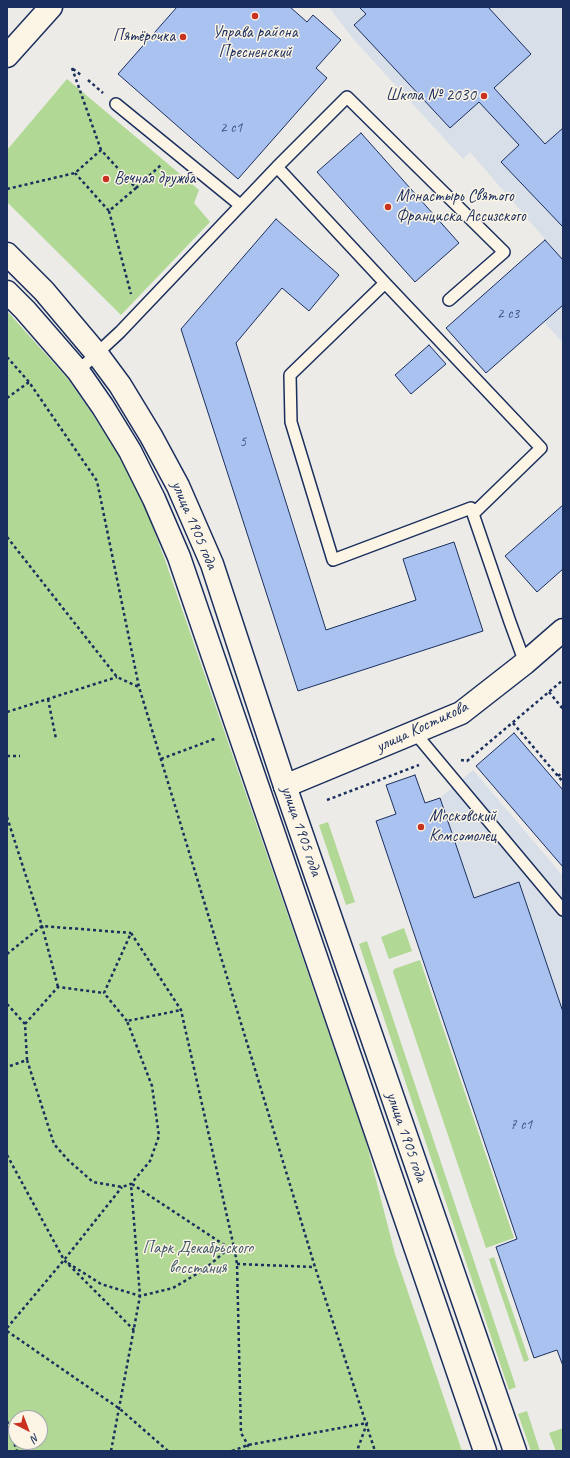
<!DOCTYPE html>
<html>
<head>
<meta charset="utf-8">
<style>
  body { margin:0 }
  #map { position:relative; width:570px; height:1458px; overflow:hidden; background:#ecebe7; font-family:Caveat,sans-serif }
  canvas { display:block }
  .frame { position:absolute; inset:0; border:8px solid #1b2f5e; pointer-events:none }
  .north { position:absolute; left:8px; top:1410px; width:40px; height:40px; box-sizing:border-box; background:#fcf5e5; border:1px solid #a2a6af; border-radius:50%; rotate:138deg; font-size:11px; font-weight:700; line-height:16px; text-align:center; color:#1b2f5e }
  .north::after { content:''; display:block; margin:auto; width:14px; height:18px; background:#c8321e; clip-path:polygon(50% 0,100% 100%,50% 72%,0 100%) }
</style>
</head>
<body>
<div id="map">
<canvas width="570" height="1458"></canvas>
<div class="frame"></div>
<div class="north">N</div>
</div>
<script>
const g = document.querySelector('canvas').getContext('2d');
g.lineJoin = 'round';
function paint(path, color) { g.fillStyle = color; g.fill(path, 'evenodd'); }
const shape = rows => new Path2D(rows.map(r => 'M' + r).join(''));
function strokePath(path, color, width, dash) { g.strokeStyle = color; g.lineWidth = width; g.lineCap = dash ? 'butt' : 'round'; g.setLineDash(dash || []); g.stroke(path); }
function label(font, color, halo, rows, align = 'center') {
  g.font = font + ' Caveat,sans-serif'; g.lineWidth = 3; g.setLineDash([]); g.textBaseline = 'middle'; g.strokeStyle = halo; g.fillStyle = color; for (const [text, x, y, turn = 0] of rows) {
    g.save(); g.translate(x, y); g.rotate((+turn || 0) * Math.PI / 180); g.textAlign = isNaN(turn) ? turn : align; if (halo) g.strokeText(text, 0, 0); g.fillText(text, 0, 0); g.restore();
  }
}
const built = shape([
  [329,7,563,7,563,260,470,152,463,159,354,40],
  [563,305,563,343,544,322],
  [473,770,563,876,563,1366,557,1350,534,1358,496,1247,517,1239,376,821,396,814,386,785,415,775,425,803,440,798]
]);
const green = shape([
  [67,79,199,190,194,203,210,222,121,315,7,202,7,150],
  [7,311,68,379,93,415,121,459,143,501,165,560,366,1141,395,1254,462,1451,7,1451],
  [16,1418,40,1418,40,1442,16,1442],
  [328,822,355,902,346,905,319,825],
  [404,928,412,951,389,959,381,937],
  [367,941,516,1387,509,1390,359,944],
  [420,960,514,1238,486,1248,393,972,394,969],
  [494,1257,529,1360,524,1362,489,1259],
  [527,1411,540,1451,531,1451,518,1414],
  [563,1428,563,1451,556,1451,549,1433]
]);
const building = shape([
  [177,7,290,7,307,22,313,15,341,40,316,68,327,78,238,179,118,74,177,7],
  [359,7,488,7,531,54,494,88,545,144,563,128,563,227,501,162,519,145,479,102,450,128,354,25,366,14,359,7],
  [361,133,459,243,415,282,317,172,361,133],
  [276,219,339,275,309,311,282,288,236,343,326,630,416,600,403,559,454,542,483,631,298,691,181,329,276,219],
  [545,240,563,260,563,305,486,373,446,328,545,240],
  [429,345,446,364,411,394,395,375,429,345],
  [563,505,563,569,537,592,505,556,563,505],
  [514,733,563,790,563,867,476,766,514,733],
  [415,775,425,803,440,798,474,898,519,882,563,1012,563,1366,557,1350,534,1358,496,1247,517,1239,376,821,396,814,386,785,415,775]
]);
const path = shape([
  [72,68,101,150],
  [73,69,81,75],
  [88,80,103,93],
  [136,188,162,164],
  [7,189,75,173,101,150,136,188,109,211,75,173],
  [109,211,131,294],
  [7,357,29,382,97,481,139,687,315,1267,375,1451],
  [7,398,29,382],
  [7,537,117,677,139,687],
  [549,692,563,709],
  [48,699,56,739],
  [7,712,117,677],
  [513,723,563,782],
  [7,756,20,756],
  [161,759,217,738],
  [461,760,467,761,563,680],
  [558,776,563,772],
  [327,800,419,765],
  [7,817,42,926,58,987],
  [131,933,181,1010,235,1252,237,1264,241,1433,248,1445,246,1451],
  [7,954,42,926,131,933],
  [7,1004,25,1024,27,1060,7,1067],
  [127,1021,104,993,131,933],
  [25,1024,58,987,104,993],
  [27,1060,54,1144,68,1160,93,1182,122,1187,131,1184,150,1161,159,1136,152,1086,127,1021,181,1010],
  [7,1155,64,1260,134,1330],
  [132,1184,235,1252],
  [68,1263,101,1284,140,1296,173,1288,205,1269,229,1248],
  [237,1264,315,1267],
  [7,1328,64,1260,122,1187],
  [7,1331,120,1409,168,1451],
  [7,1421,17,1451],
  [111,1451,140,1296,131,1184],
  [232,1451,248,1445,367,1423,357,1451]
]);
const service = shape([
  [116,104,240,205],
  [277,167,385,283,541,448,473,514],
  [385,283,290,375,291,422,333,560,471,508,510,622,525,663],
  [78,371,120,332,277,167,347,97,504,252,449,300],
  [415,733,563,910]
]);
const minor = shape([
  [285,786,461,713,525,663,563,630]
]);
const secondary = shape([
  [7,56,51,7],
  [7,254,44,291,97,354,120,385,151,436,178,486,212,564,285,786,515,1451],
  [7,292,25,310,78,371,103,407,130,451,154,499,179,557,485,1451]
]);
const markers = [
  [255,16,4,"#c8321e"],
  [183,37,4,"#c8321e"],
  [484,96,4,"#c8321e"],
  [106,179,4,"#c8321e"],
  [388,207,4,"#c8321e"],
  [421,827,4,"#c8321e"]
];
const numberNames = [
  ["2 с1",231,128],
  ["2 с3",508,314],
  ["5",243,442],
  ["7 с1",521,1125]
];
const poiNames = [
  ["Управа района",255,33,"center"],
  ["Пресненский",255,53,"center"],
  ["Пятёрочка",175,37,"right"],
  ["Школа № 2030",476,96,"right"],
  ["Вечная дружба",114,179],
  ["Монастырь Святого",396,197],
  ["Франциска Ассизского",396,217],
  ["Московский",429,817],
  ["Комсомолец",429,837]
];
const streetNames = [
  ["улица 1905 года",194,525,67],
  ["улица Костикова",422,727,-25],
  ["улица 1905 года",301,831,71],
  ["улица 1905 года",406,1137,71]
];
const parkNames = [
  ["Парк Декабрьского",198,1249],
  ["восстания",198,1269]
];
paint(built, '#d8dfe9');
paint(green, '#b1d894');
paint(building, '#aac2ef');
strokePath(building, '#1b2f5e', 1);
strokePath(service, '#1b2f5e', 14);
strokePath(minor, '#1b2f5e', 25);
strokePath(secondary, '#1b2f5e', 25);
strokePath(path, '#1b2f5e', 2.5, [3, 3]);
strokePath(service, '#fcf5e5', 11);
strokePath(minor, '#fcf5e5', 22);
strokePath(secondary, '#fcf5e5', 22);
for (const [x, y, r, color] of markers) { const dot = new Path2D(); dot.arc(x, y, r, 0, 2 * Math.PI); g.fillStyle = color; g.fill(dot); strokePath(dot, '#fcf5e5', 1.5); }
label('15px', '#3f5482', null, numberNames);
label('17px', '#1b2f5e', '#fcf5e5', poiNames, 'left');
label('17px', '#1b2f5e', '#fcf5e5', streetNames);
label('17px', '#40596c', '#fcf5e5', parkNames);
</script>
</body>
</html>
